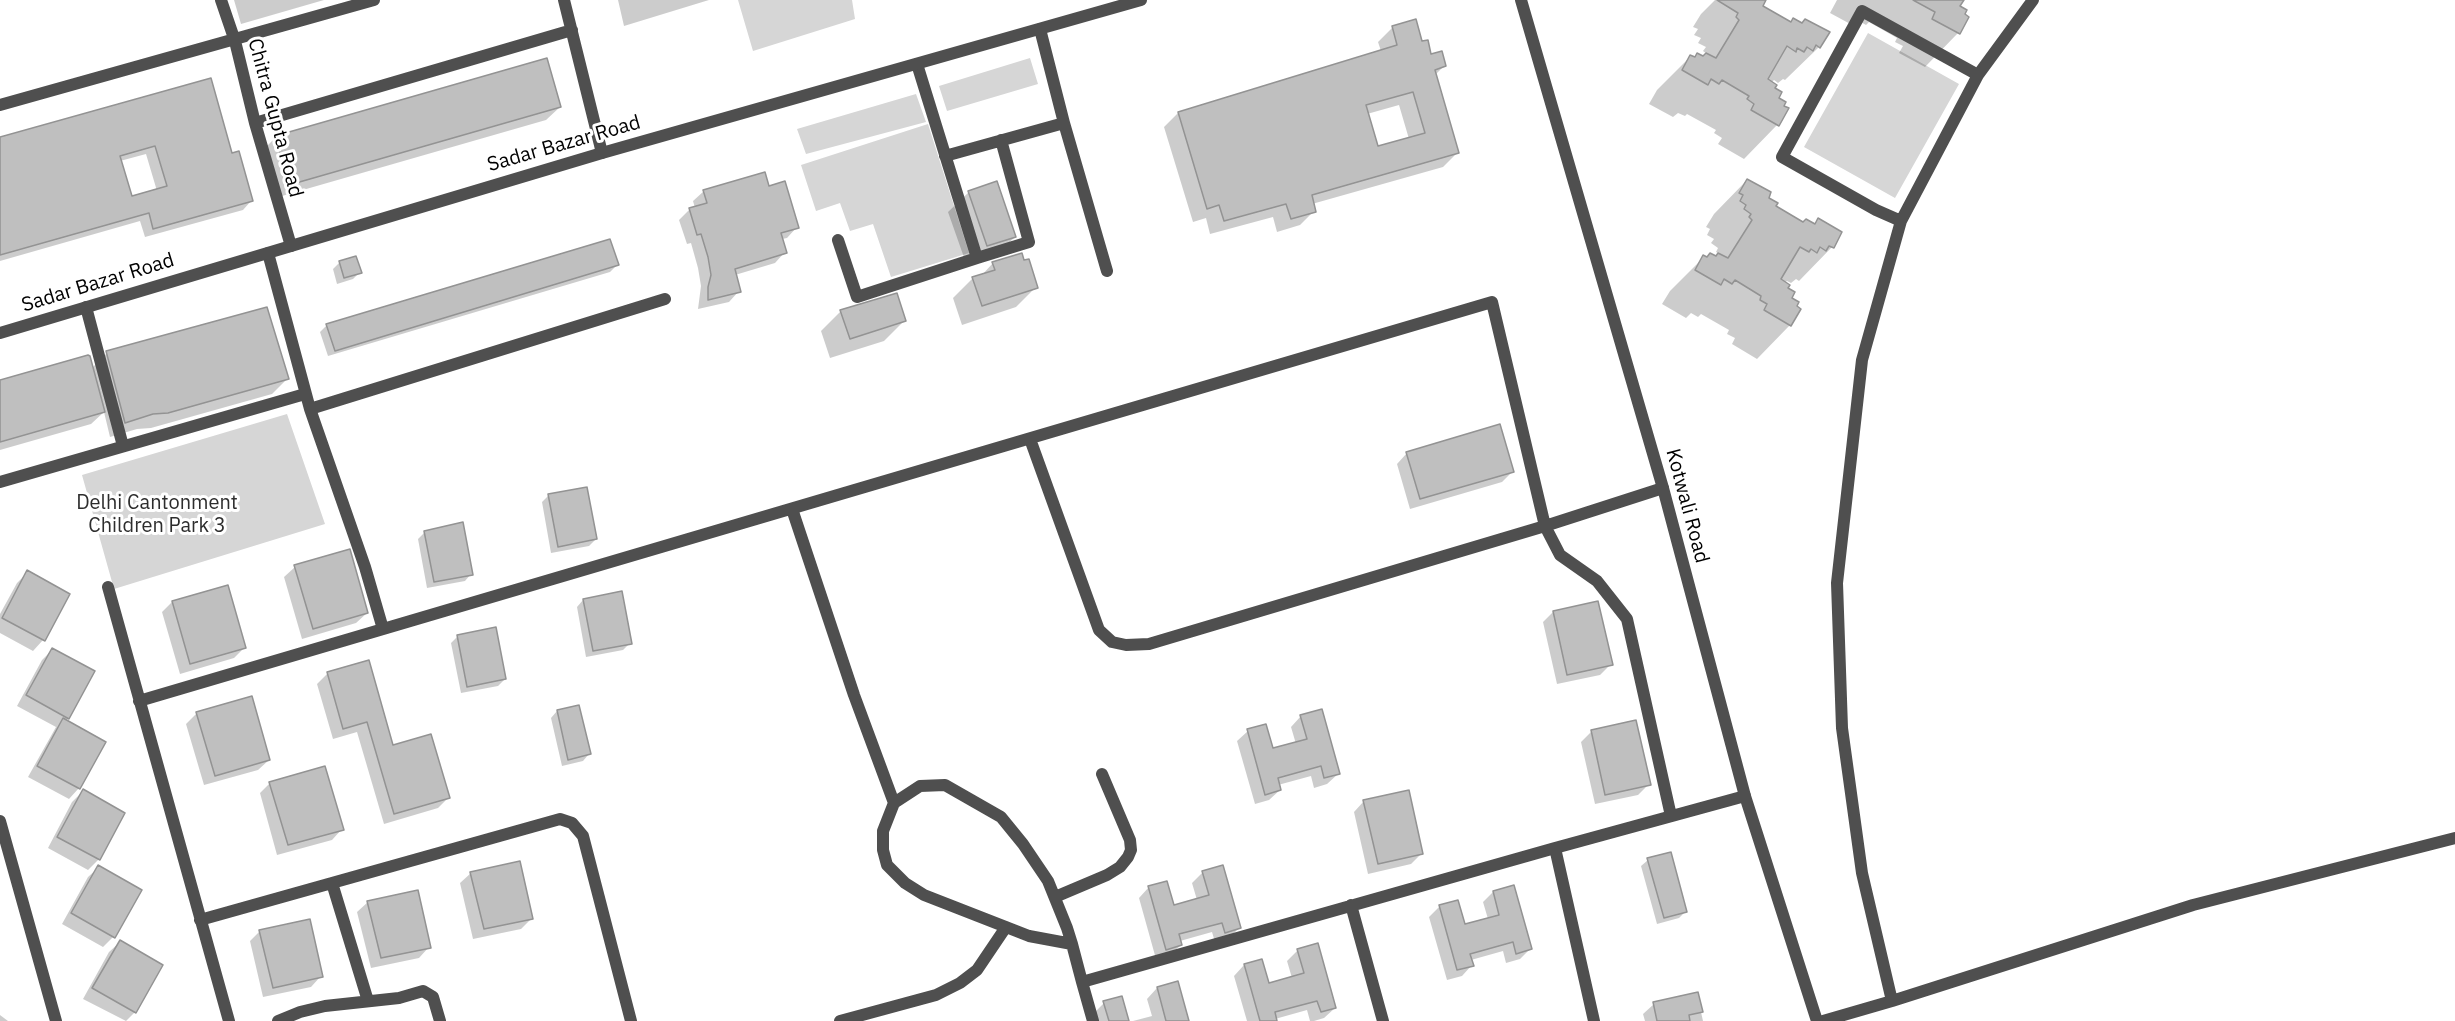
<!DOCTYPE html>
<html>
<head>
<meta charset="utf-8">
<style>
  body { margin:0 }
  canvas { display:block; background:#fff }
</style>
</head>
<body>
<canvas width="2455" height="1021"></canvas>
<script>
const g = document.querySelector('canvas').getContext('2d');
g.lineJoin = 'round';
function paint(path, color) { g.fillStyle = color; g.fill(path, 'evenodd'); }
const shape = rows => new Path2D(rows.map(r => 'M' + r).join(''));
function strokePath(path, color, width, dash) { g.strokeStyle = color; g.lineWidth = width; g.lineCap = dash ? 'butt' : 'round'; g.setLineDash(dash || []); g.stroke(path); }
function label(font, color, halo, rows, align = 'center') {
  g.font = font + ' "IBM Plex Sans",sans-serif'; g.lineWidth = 6; g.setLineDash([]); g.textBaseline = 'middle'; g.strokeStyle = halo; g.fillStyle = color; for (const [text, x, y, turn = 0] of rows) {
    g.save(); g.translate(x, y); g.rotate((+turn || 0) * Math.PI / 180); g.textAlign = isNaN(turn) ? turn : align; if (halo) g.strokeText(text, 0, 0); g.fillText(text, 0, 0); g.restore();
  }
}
const green = shape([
  [738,0,852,0,855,19,753,51],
  [1868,33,1959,84,1895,198,1804,147],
  [1030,58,1038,84,947,111,939,86],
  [916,94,926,122,806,154,797,129],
  [928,124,969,253,891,277,873,224,850,231,840,203,816,211,801,165],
  [287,414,325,524,114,589,82,475]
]);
const shadow = shape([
  [234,0,324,0,241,24],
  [618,0,709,0,624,26],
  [1715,0,1758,0,1761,7,1819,47,1785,80,1783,79,1778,83,1774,80,1771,83,1782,106,1787,109,1777,125,1744,159,1718,144,1722,138,1714,133,1716,130,1687,114,1685,116,1678,113,1673,117,1649,104,1657,90,1690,57,1694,59,1703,57,1707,54,1703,51,1706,47,1698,43,1701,38,1694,35,1698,29,1693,27,1701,14],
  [1837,0,1959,0,1958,6,1967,17,1958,33,1925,67,1899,53,1903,46,1895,42,1897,38,1869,22,1866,25,1859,21,1854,26,1830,13],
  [1415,21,1421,43,1430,56,1444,66,1435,75,1457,153,1443,167,1312,204,1314,211,1300,225,1277,232,1273,217,1210,234,1206,218,1193,222,1164,127,1178,113,1381,51,1378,42,1392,28],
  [1399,105,1409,139,1376,148,1367,114],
  [210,80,231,155,251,201,243,210,145,237,140,221,0,261,0,138],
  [146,154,157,191,131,198,120,161],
  [560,107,546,120,275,198,262,151,275,138],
  [1747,180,1774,207,1803,224,1813,225,1818,220,1832,247,1799,281,1796,279,1791,283,1787,281,1784,283,1790,298,1790,325,1757,359,1732,344,1735,338,1727,334,1729,330,1701,314,1698,317,1691,313,1686,318,1662,304,1670,291,1704,257,1716,258,1720,254,1716,252,1718,248,1711,243,1714,239,1707,235,1710,229,1706,227,1714,214],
  [768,188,797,227,787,238,782,239,785,252,775,263,735,275,739,291,729,302,698,309,701,286,698,268,691,243,687,244,679,220,690,209,695,208,693,201,704,191],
  [969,192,1015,237,994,257,967,266,948,212],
  [355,258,360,272,353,279,337,284,333,269,339,263],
  [993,263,1036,287,1016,307,962,325,953,298,973,278,981,276],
  [617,265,610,272,328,356,320,332,327,325],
  [841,311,904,321,884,341,830,358,821,331],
  [107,353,287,379,272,394,151,428,137,429,110,437,104,412,91,424,0,450,0,384,92,368],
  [1407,453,1513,471,1502,482,1410,509,1397,464],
  [548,496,596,539,589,546,551,553,542,502],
  [425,532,471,574,465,581,427,588,418,539],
  [295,567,367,613,356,623,302,639,284,577],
  [28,572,43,640,33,651,0,633,0,614,17,583],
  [583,600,630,643,623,650,586,657,577,607],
  [172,602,244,648,234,658,180,674,162,612],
  [1553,612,1611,664,1600,675,1557,684,1543,622],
  [458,636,505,679,498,686,461,693,451,643],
  [52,650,68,718,65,721,79,788,69,799,28,777,56,727,17,706,42,660],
  [368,662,392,747,448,798,438,808,384,824,357,732,333,739,317,684,327,674],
  [557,711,589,754,583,761,562,766,551,718],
  [197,713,269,760,258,770,204,785,186,724],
  [1301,716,1338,774,1327,784,1314,788,1311,776,1278,785,1280,790,1269,800,1255,804,1237,741,1248,731,1272,750,1296,744,1291,727],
  [1591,732,1649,784,1638,795,1595,804,1581,742],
  [270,783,342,829,332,840,277,855,260,793],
  [83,791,99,859,88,870,48,848,72,802],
  [1364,801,1422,853,1411,864,1368,874,1354,812],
  [1648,860,1686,911,1679,918,1657,924,1641,866],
  [99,867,113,937,103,947,62,924,88,877],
  [1203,872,1239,928,1229,938,1215,942,1212,932,1180,941,1181,945,1170,955,1156,959,1139,898,1149,887,1173,907,1197,900,1192,883],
  [471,873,532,918,521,929,473,939,460,883],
  [1493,892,1530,949,1520,959,1506,963,1503,951,1471,960,1472,965,1462,976,1447,980,1429,917,1440,906,1464,926,1488,919,1483,902],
  [368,902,429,947,419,958,371,968,357,912],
  [260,931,321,976,311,987,263,997,250,941],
  [120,942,135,1012,126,1021,83,999,109,952],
  [1298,950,1335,1008,1324,1018,1314,1021,1310,1021,1307,1010,1275,1019,1276,1021,1247,1021,1234,976,1244,965,1268,985,1292,978,1287,961],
  [1157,988,1188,1021,1133,1021,1152,1016,1147,999],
  [1697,994,1703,1021,1645,1021,1643,1014,1654,1004],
  [1104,1003,1128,1021,1096,1021,1094,1013],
  [0,1015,8,1021,0,1021]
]);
const building = shape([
  [1717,0,1766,0,1763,6,1791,22,1793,18,1802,23,1805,19,1830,32,1820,48,1816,45,1813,51,1807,47,1804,52,1797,48,1796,52,1787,46,1768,79,1777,85,1775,88,1782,92,1779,98,1786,102,1784,106,1789,108,1779,126,1751,110,1754,104,1747,99,1749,96,1722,80,1719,84,1711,79,1708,85,1682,70,1690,55,1695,57,1697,53,1703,56,1706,53,1716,58,1739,20,1736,17,1738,13,1717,0],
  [1913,0,1964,0,1960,6,1967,10,1965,14,1969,17,1960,34,1932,19,1935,12,1913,0],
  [1416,19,1422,41,1428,40,1431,54,1442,51,1446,66,1435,70,1459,153,1312,195,1316,212,1291,219,1286,204,1224,221,1219,205,1207,209,1178,112,1397,45,1392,26,1416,19],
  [1413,92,1425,133,1378,146,1366,105,1413,92],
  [547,58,561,107,289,185,275,136,547,58],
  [211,78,232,153,239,151,253,201,153,229,149,213,0,255,0,137,211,78],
  [155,146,167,186,132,196,120,156,155,146],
  [765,172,769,186,785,181,799,228,781,233,787,253,735,269,741,292,708,300,708,287,711,275,708,257,701,234,697,235,689,208,707,203,703,190,765,172],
  [1747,179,1771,192,1769,198,1778,203,1776,206,1803,222,1806,219,1815,224,1818,218,1842,232,1834,248,1829,246,1826,251,1820,247,1817,253,1811,249,1809,252,1800,247,1781,279,1790,285,1788,288,1795,292,1792,298,1799,302,1797,306,1801,309,1791,326,1764,310,1767,304,1760,300,1761,296,1735,280,1732,284,1724,279,1721,285,1695,270,1703,255,1707,257,1710,253,1716,256,1718,253,1728,258,1752,220,1749,217,1751,214,1744,209,1746,205,1740,201,1743,195,1739,193,1747,179],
  [997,181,1016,237,987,246,968,191,997,181],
  [610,239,619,265,335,351,326,324,610,239],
  [1022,253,1024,260,1029,259,1038,288,982,306,972,277,995,270,992,262,1022,253],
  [356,256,362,273,344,278,339,261,356,256],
  [897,293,906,321,850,339,840,310,897,293],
  [267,307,289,379,168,413,153,414,125,423,106,351,267,307],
  [88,355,90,356,105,412,0,442,0,380,88,355],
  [1500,424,1514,472,1420,499,1406,452,1500,424],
  [587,487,597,539,558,547,548,494,587,487],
  [463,522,473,575,434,582,424,531,463,522],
  [350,549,368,613,313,629,294,565,350,549],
  [27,570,70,594,45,641,2,618,27,570],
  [228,585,246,648,190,664,172,601,228,585],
  [622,591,632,644,593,651,583,599,622,591],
  [1598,601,1613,665,1567,675,1553,611,1598,601],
  [496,627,506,679,467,687,457,635,496,627],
  [52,648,95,671,69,719,26,695,52,648],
  [369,660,393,745,431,734,450,798,394,814,367,722,343,729,327,672,369,660],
  [252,696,270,760,215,776,196,712,252,696],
  [579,705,591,754,568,760,557,710,579,705],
  [1322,709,1340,774,1324,778,1321,766,1278,778,1281,790,1265,795,1247,729,1266,724,1273,748,1307,739,1300,715,1322,709],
  [63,718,106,742,80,789,37,766,63,718],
  [1636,720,1651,785,1605,795,1591,730,1636,720],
  [325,766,344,830,288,845,269,782,325,766],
  [83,789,125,813,100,860,57,837,83,789],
  [1409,790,1423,854,1378,864,1363,800,1409,790],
  [1671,852,1687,912,1664,918,1647,858,1671,852],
  [520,861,533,919,484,929,470,872,520,861],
  [98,865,142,890,115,938,71,913,98,865],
  [1223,865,1241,928,1225,933,1222,923,1179,934,1182,945,1166,950,1148,886,1167,881,1174,905,1209,895,1202,871,1223,865],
  [1514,885,1532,949,1516,954,1513,942,1470,954,1474,966,1457,970,1439,905,1458,900,1465,924,1499,915,1493,891,1514,885],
  [418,890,431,948,381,958,367,901,418,890],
  [310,919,323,977,273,988,259,930,310,919],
  [120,940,163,965,136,1013,92,988,120,940],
  [1318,943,1336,1008,1321,1012,1317,1001,1275,1012,1277,1021,1260,1021,1244,964,1262,959,1269,983,1304,973,1297,949,1318,943],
  [1178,981,1189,1021,1166,1021,1157,987,1178,981],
  [1698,992,1703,1012,1689,1015,1690,1021,1657,1021,1653,1002,1698,992],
  [1122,996,1129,1021,1109,1021,1103,1001,1122,996]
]);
const minor = shape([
  [221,0,235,41,255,123,291,246],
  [564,0,602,153],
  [0,105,374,0],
  [255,123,572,30],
  [1064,123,1107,271],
  [945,156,1064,123,1040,29],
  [1901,221,1876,210,1782,157,1862,11,1978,75],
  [838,240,857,297,977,258,917,64],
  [268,253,310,409,365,567,383,629],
  [977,258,1029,242,1001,140],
  [86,307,123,446],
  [310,409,665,299],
  [1030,439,1099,630,1112,642,1126,645,1149,644,1545,526,1663,488],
  [0,482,305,394],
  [792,509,854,695,894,803],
  [108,587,229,1021],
  [139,701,1492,302,1545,526,1560,555,1597,581,1627,619,1671,816],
  [0,821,56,1021],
  [1555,848,1745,796],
  [332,883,368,1001],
  [1055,897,1107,875,1120,867,1128,857,1131,850,1130,840,1102,774],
  [1351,905,1383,1021],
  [200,920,560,819,572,823,583,836,631,1021],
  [1072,944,1029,936,1006,927,924,895,905,883,887,865,883,850,883,831,894,803,920,786,945,785,1001,817,1023,844,1048,881,1067,928,1072,944,1082,982,1093,1021],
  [1082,982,1555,848,1594,1021],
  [1892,1001,1862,873,1842,728,1837,583,1862,360,1901,221,1978,75,2033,0],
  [278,1021,300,1012,325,1006,399,998,423,991,433,997,440,1021],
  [840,1021,936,995,960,983,977,970,1006,927],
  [1823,1021,1892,1001,2193,905,2455,838]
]);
const tertiary = shape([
  [1521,0,1663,488,1745,796,1817,1021],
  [0,333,602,153,1141,0]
]);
const streetNames = [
  ["Chitra Gupta Road",275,118,75],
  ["Sadar Bazar Road",564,144,-16],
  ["Sadar Bazar Road",98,283,-17],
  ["Kotwali Road",1687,506,75]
];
const parkNames = [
  ["Delhi Cantonment",157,503],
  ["Children Park 3",157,526]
];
paint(green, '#d6d6d6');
paint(shadow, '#0003');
paint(building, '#bfbfbf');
strokePath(building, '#939393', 1.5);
strokePath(minor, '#4f4f4f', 12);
strokePath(tertiary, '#4f4f4f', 12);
label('20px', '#000', '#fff', streetNames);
label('20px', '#2d2d2d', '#fff', parkNames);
</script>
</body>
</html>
